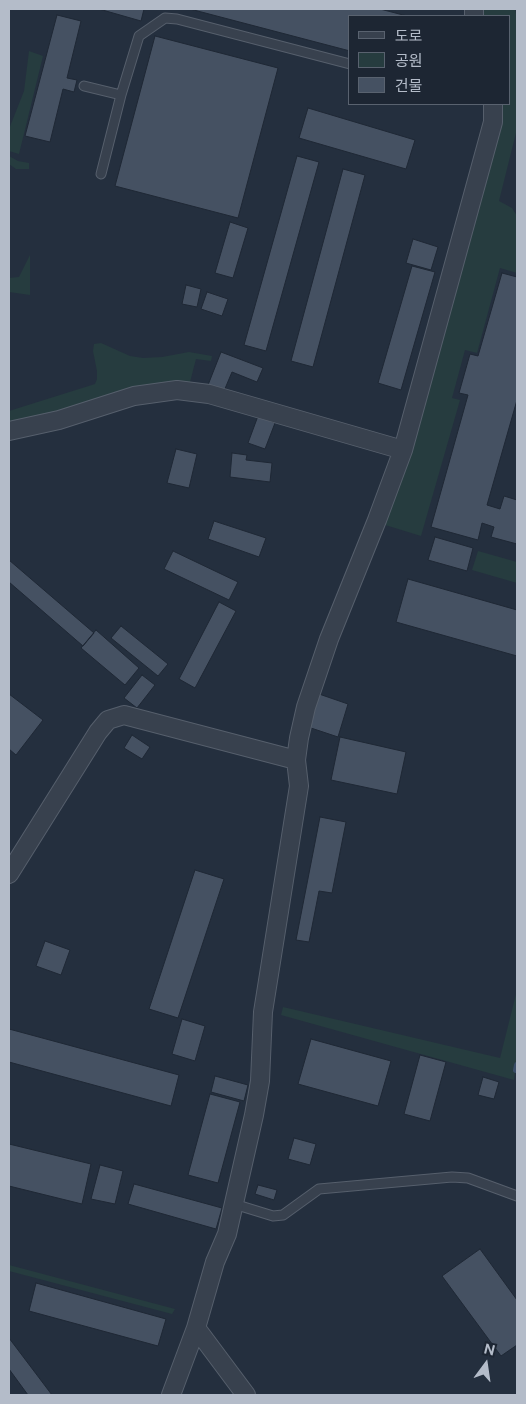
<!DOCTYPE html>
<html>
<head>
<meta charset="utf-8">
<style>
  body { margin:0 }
  #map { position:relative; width:526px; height:1404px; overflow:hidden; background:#242f3e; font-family:"Public Sans","Noto Sans KR",sans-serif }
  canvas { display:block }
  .frame { position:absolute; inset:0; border:10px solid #b4bcc9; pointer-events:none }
  .legend { position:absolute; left:348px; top:15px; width:162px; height:90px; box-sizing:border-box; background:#1d2633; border:1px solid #59626f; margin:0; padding:6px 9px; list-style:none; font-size:15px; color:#b4bcc9 }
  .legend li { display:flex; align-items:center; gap:10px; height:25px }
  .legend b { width:25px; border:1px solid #59626f }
  .north { position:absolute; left:461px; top:1339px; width:50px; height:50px; -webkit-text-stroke:4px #1d2633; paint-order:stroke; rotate:14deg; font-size:14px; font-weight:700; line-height:20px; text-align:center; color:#b4bcc9 }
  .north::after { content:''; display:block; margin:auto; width:18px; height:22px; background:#b4bcc9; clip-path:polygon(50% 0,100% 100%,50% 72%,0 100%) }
</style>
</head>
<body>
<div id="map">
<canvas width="526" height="1404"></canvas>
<div class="frame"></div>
<ul class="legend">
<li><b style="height:6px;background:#38414e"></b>도로</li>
<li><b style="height:14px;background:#263c3f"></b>공원</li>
<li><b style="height:14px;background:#455162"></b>건물</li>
</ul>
<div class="north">N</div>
</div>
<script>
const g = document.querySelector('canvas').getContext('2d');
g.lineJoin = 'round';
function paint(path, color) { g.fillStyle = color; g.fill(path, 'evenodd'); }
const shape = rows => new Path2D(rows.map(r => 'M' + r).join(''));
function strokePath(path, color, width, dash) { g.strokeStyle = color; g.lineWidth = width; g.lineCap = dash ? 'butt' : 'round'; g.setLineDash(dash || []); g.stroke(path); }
const green = shape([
  [482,9,515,9,517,18,517,129,499,201,512,208,517,216,517,273,500,268,477,353,465,350,452,398,460,400,421,536,382,524,500,104,510,104,510,16,484,16],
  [29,51,43,56,19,154,9,151,9,129,24,91],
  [9,156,18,161,29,163,29,169,16,169,9,164],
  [30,255,30,295,9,292,9,278,19,277],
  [101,343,130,356,143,358,162,357,189,352,212,356,211,361,196,359,189,386,9,426,9,411,95,384,97,379,97,371,93,351,94,344],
  [478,551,517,562,517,583,472,570],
  [517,990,517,1058,514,1080,281,1015,283,1007,500,1058],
  [9,1265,175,1309,172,1314,9,1271]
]);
const stream = shape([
  [516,1070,517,1065]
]);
const building = shape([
  [99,9,144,9,141,21,99,9],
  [190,9,380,9,407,16,350,16,350,51,190,9],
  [57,15,81,21,67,78,77,80,74,92,63,89,50,142,25,136,57,15],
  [155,36,278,68,238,218,115,186,155,36],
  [308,108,415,140,406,169,299,138,308,108],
  [297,156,319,162,266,351,244,345,297,156],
  [343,169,365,175,313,367,291,361,343,169],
  [230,222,248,228,233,278,215,273,230,222],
  [413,239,438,247,431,270,406,263,413,239],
  [412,266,435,272,401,390,378,383,412,266],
  [502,273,517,277,517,400,487,505,500,509,504,496,517,500,517,544,491,537,494,527,482,523,478,540,431,527,468,395,459,393,470,354,478,356,502,273],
  [186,285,201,289,197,307,182,304,186,285],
  [207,292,228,299,222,316,201,309,207,292],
  [221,352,263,368,257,382,232,372,224,391,208,385,221,352],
  [258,416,275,423,265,449,248,443,258,416],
  [176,449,197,454,189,488,167,483,176,449],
  [232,453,247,455,246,460,272,463,270,482,230,477,232,453],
  [214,521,266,538,259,557,208,539,214,521],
  [435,537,473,548,467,571,428,560,435,537],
  [173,551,238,582,229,600,164,569,173,551],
  [9,560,94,633,83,646,9,582,9,560],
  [408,579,517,610,517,656,396,622,408,579],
  [219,602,236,611,195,688,179,679,219,602],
  [121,626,168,664,158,676,111,638,121,626],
  [96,630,139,668,125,685,81,648,96,630],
  [142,675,155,685,137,708,124,698,142,675],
  [9,694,43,720,16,755,9,749,9,694],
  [319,694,348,704,338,737,308,727,319,694],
  [132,735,150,747,142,759,124,748,132,735],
  [340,737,406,752,397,794,331,780,340,737],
  [320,817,346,822,332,893,319,891,309,942,296,940,320,817],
  [195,870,224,879,178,1018,149,1009,195,870],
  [45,941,70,950,61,975,36,966,45,941],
  [182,1019,205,1026,195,1061,172,1054,182,1019],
  [9,1029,179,1075,171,1106,9,1062,9,1029],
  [311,1039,391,1061,378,1106,298,1084,311,1039],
  [420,1055,446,1062,430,1121,404,1114,420,1055],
  [215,1076,248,1085,244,1101,211,1092,215,1076],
  [483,1077,499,1082,494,1099,478,1095,483,1077],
  [210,1094,240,1102,218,1183,188,1175,210,1094],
  [294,1138,316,1144,310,1165,288,1159,294,1138],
  [9,1144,91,1164,82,1204,9,1186,9,1144],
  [100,1165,123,1171,115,1204,91,1199,100,1165],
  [134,1184,222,1208,216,1229,128,1204,134,1184],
  [258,1185,277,1190,274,1200,255,1194,258,1185],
  [480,1249,517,1300,517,1345,501,1356,442,1276,480,1249],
  [36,1283,166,1319,158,1346,29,1311,36,1283],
  [9,1338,52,1395,28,1395,9,1369,9,1338]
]);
const service = shape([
  [84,86,121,95],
  [101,174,121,95,139,36,165,18,177,19,350,64],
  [234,1204,273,1216,283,1215,319,1189,452,1177,468,1178,517,1196]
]);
const minor = shape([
  [474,9,474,16],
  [9,431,59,420,134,396,177,390,209,394,403,450],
  [9,874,98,732,108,720,124,715,296,760],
  [196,1328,246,1395],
  [171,1395,196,1328,215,1262,227,1234,254,1115,260,1081,263,1012,299,786,296,760,299,738,306,707,329,639,377,520,403,450,493,122,493,104]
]);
paint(green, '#263c3f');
strokePath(stream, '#394c67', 6);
paint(building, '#455162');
strokePath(building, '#1f2835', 1);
strokePath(service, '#565f6c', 11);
strokePath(minor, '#565f6c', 20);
strokePath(service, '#38414e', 9);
strokePath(minor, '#38414e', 18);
</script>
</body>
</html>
